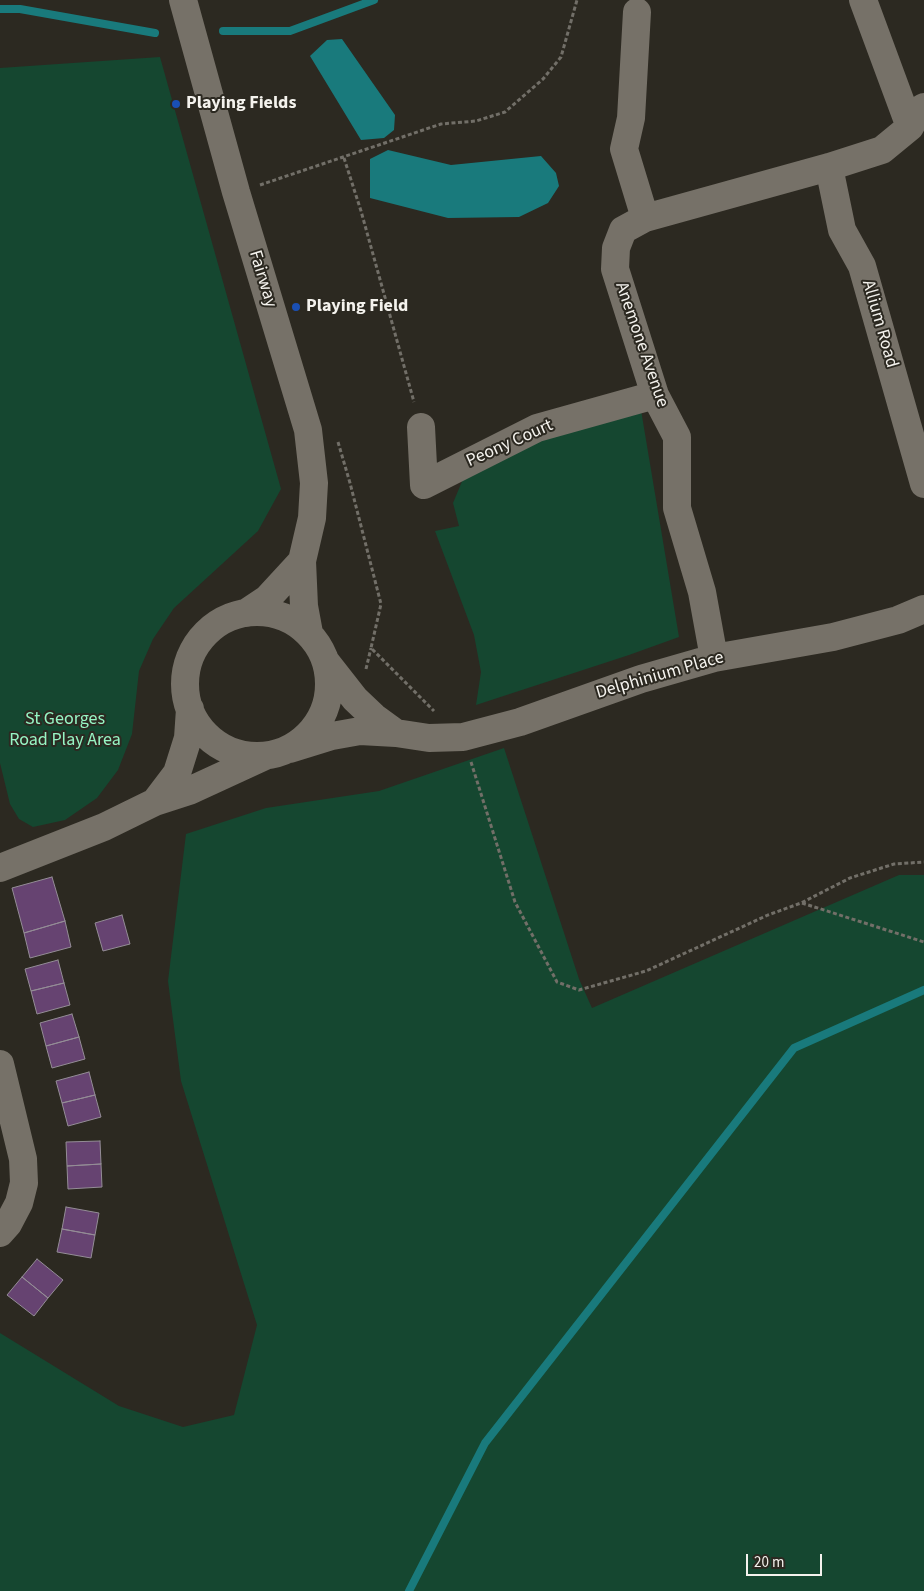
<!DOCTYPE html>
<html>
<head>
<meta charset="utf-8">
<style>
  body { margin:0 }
  #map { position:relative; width:924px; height:1591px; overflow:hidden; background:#2c2921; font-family:"Source Sans 3",sans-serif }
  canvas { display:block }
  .scale { position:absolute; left:746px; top:1554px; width:76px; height:22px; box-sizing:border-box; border:2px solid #f4f2ed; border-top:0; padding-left:6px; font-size:15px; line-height:18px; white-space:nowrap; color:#f4f2ed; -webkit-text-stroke:4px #2c2921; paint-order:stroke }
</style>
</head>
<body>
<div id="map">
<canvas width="924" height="1591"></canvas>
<div class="scale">20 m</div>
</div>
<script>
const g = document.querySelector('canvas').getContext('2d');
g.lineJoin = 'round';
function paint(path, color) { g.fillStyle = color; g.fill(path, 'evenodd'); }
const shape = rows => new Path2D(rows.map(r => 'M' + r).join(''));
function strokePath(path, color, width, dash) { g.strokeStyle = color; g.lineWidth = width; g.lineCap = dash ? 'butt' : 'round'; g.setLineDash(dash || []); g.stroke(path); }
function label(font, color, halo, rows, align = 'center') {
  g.font = font + ' "Source Sans 3",sans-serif'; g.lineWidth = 4; g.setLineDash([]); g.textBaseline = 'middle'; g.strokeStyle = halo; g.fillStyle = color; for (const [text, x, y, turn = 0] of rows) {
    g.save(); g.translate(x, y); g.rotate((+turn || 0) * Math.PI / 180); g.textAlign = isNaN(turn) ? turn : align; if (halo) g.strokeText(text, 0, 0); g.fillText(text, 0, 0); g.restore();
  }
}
const green = shape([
  [160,57,281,489,258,531,174,608,153,639,139,671,132,734,118,770,97,798,65,820,33,827,19,819,10,804,0,763,0,68],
  [641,410,679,637,629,655,476,705,481,672,474,635,435,531,459,526,453,503,463,479,533,442],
  [504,748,579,979,592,1008,899,875,924,875,924,1591,0,1591,0,1333,119,1406,183,1427,234,1415,257,1325,181,1081,168,981,186,834,266,808,379,791]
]);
const water = shape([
  [342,39,395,115,394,130,384,138,361,140,310,56,327,40],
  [388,150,451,165,541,156,556,173,559,186,548,203,519,217,448,218,370,198,370,159]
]);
const stream = shape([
  [0,9,20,9,155,33],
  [223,31,290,31,374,0],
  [409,1591,485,1443,794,1048,924,990]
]);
const building = shape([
  [52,877,65,921,24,933,12,888,52,877],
  [122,915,130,944,103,951,95,923,122,915],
  [65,921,71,947,30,958,24,933,65,921],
  [58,960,64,983,31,991,25,969,58,960],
  [64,983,70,1005,37,1014,31,991,64,983],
  [72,1014,79,1037,46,1046,40,1023,72,1014],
  [79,1037,85,1059,52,1068,46,1046,79,1037],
  [89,1072,95,1095,62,1103,56,1081,89,1072],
  [95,1095,101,1117,68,1126,62,1103,95,1095],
  [100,1141,101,1164,67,1166,66,1142,100,1141],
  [101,1164,102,1187,68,1189,67,1166,101,1164],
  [66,1207,99,1213,95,1235,62,1229,66,1207],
  [62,1229,95,1235,91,1258,57,1252,62,1229],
  [37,1259,63,1280,48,1298,22,1277,37,1259],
  [22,1277,48,1298,34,1316,7,1295,22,1277]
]);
const path = shape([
  [344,158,361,211,414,402],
  [260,185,441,124,476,121,505,112,543,79,561,57,577,0],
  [338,442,350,483,381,604,371,648,434,711],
  [366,669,371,648],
  [471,762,515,902,557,982,579,990,646,971,768,915,801,903,850,878,894,864,924,862],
  [802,903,924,942]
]);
const minor = shape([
  [183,0,236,192,308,430,314,483,312,518,302,561,304,606,309,633],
  [863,0,910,127],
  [637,12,631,118,624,149,645,218],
  [829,167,842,230,862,266,924,484],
  [421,427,424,485,537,428,655,395],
  '185 684a72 72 0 1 1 144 0a72 72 0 1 1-144 0Z',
  [246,613,267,599,302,561],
  [714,658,702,592,677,508,677,437,655,395,615,269,616,248,623,230,645,218,829,167,882,150,910,127,919,110,924,107],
  [326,662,355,699,374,717,396,733],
  [290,749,332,736,360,731,396,733,429,738,463,737,520,722,641,679,714,658,833,637,898,620,924,609],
  [155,802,177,773,188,738,190,709],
  [0,868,104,827,155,802,189,791,265,756],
  [0,1064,23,1159,24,1183,19,1203,8,1224,0,1233]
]);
const markers = [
  [176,104,5,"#1a4fb4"],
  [296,307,5,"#1a4fb4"]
];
const poiNames = [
  ["Playing Fields",186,104],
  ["Playing Field",306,307]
];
const streetNames = [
  ["Fairway",262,279,73],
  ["Allium Road",879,324,74],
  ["Anemone Avenue",641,345,71],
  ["Peony Court",510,444,-24],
  ["Delphinium Place",660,676,-16]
];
const parkNames = [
  ["St Georges",65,720],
  ["Road Play Area",65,741]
];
paint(green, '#154730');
paint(water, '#197a7c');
strokePath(stream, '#197a7c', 8);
paint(building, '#664371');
strokePath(building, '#948d96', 1);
strokePath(path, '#726f68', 3, [4, 2.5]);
strokePath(minor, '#767168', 28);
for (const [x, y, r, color] of markers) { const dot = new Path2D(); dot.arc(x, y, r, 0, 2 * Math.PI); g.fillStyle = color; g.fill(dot); strokePath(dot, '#2c2921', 2); }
label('bold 18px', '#f4f2ed', '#2c2921', poiNames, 'left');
label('18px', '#f4f2ed', '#2c2921', streetNames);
label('18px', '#96f5c4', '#2c2921', parkNames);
</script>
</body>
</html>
